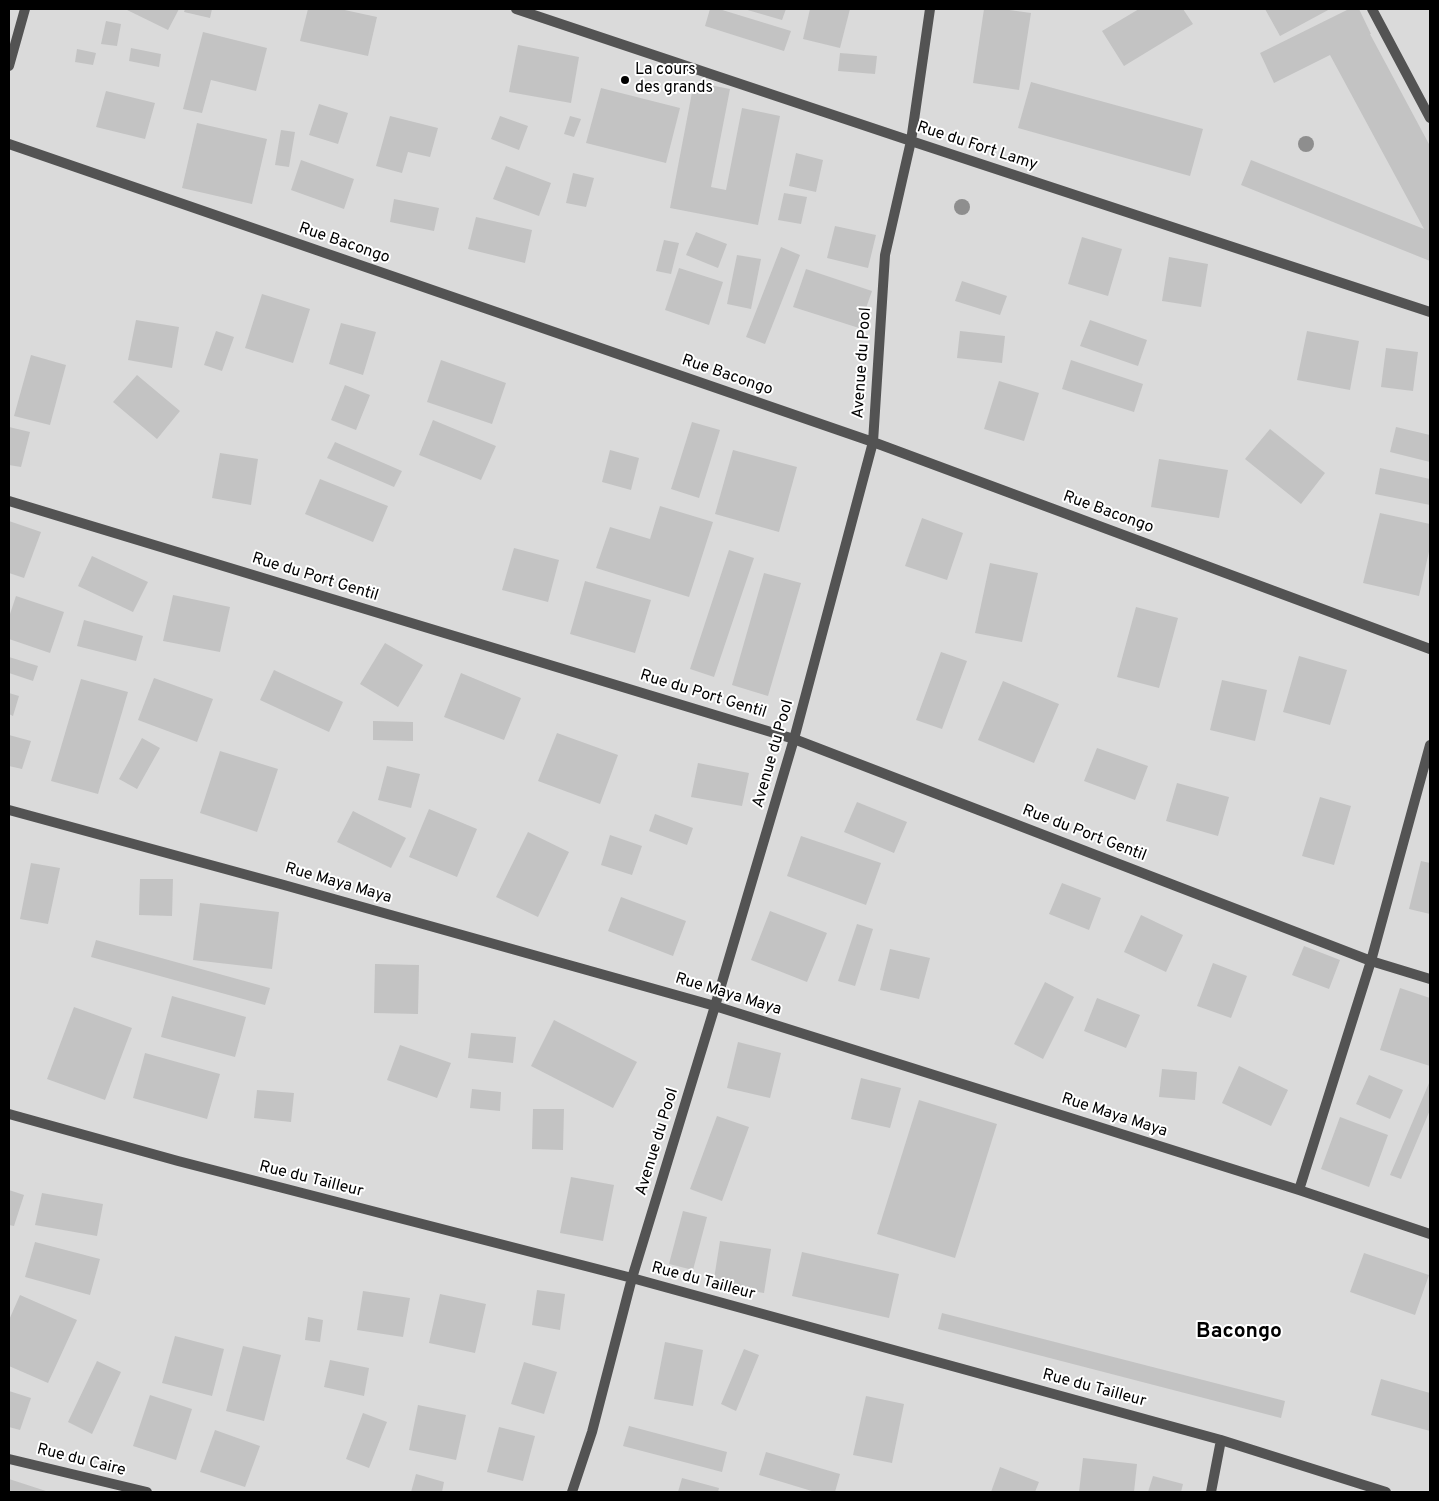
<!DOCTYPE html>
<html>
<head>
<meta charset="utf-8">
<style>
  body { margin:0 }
  #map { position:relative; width:1439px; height:1501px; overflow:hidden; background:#fff; font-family:Overpass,sans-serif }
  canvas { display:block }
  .frame { position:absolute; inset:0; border:10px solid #000; pointer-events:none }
</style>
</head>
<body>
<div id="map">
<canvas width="1439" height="1501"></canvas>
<div class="frame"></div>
</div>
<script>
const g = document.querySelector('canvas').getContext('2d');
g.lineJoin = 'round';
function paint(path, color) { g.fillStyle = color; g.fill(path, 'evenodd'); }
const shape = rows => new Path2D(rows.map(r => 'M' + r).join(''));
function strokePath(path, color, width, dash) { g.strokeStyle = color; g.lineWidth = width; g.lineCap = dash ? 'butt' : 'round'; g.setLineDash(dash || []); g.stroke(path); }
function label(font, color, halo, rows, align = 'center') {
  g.font = font + ' Overpass,sans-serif'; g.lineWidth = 4; g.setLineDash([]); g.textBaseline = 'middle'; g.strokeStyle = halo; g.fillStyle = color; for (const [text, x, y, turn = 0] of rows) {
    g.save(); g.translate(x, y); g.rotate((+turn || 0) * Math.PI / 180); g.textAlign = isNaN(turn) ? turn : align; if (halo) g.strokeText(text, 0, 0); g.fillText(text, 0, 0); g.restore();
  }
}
const green = shape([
  [9,9,1430,9,1430,1492,9,1492]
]);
const building = shape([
  [125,9,179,9,168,30],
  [185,9,212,9,210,18,184,12],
  [308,9,340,9,377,17,368,56,300,41],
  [710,9,719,9,791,31,784,51,705,26],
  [744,9,786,9,782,20],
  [810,9,850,9,840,48,803,39],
  [984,9,1002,9,1031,13,1019,90,973,83],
  [1139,9,1183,9,1193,24,1124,66,1102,31],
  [1265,9,1330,9,1280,36],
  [1349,9,1359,9,1371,34,1370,34,1430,146,1430,261,1241,185,1251,160,1424,229,1330,55,1274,83,1260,53],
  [106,21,121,24,117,46,101,44],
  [203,32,267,48,256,91,211,80,202,113,183,109],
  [518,45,579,57,571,103,509,92],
  [131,48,161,54,159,67,129,61],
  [77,49,96,53,93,65,75,62],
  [840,53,877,56,875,74,838,71],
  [694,82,730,89,711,187,726,190,742,108,780,116,758,225,670,208],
  [1031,82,1203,129,1190,176,1018,128],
  [601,88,680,108,666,163,586,143],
  [106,91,155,103,145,139,96,127],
  [319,104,348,113,338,144,309,135],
  [390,116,438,128,430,157,408,152,402,173,376,166],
  [500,116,528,126,519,150,491,139],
  [570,116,581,119,574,137,564,134],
  [197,123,267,139,252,204,182,188],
  [281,130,295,132,289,167,275,165],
  [796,153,823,160,816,192,789,186],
  [301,160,354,179,344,209,291,190],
  [506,166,551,183,539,216,493,199],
  [573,173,594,178,586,207,566,203],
  [784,193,807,197,801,224,778,220],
  [394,199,439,208,434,231,390,222],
  [476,217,532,230,525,263,468,249],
  [835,226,876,235,868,268,827,258],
  [696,232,727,244,718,268,686,255],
  [1082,237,1122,249,1108,296,1068,284],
  [664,240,679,243,671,274,656,271],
  [781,247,800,255,765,344,746,337],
  [737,255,761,259,751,309,727,304],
  [1169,257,1208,264,1201,307,1162,301],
  [679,268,723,282,709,325,665,310],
  [806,269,872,291,859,328,793,307],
  [962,281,1007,296,1000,315,955,301],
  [262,294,310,309,293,363,245,348],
  [136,320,179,327,172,368,128,360],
  [1090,320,1147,340,1138,366,1080,346],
  [341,323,376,332,363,375,329,364],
  [216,331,234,337,222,371,204,365],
  [960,331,1005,336,1002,363,957,358],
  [1307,331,1359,341,1350,390,1297,380],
  [1386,348,1418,352,1413,391,1381,387],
  [31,355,66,365,50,425,14,416],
  [441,360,506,383,492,424,427,402],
  [1071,360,1143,384,1134,412,1062,389],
  [137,375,180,411,157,439,113,402],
  [999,381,1039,393,1024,441,984,429],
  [345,385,370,395,356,430,331,420],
  [433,420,496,446,481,480,419,455],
  [692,422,720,430,699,498,671,489],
  [9,427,30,432,21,467,9,465],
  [1396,427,1430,435,1430,462,1390,452],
  [1270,429,1325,473,1301,504,1245,459],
  [335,442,402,471,394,487,327,458],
  [610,450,639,458,631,490,602,482],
  [733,450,797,467,779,532,715,514],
  [220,453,258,459,251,505,212,498],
  [1159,459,1228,470,1219,518,1151,507],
  [1380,468,1430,479,1430,505,1375,494],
  [320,479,388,506,373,542,305,514],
  [660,506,713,522,689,597,596,568,610,527,650,539],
  [1380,513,1430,524,1430,547,1419,596,1363,583],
  [922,518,963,533,947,580,905,566],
  [9,521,41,532,24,578,9,573],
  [514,548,559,560,548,602,502,590],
  [729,550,754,558,714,677,690,669],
  [92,556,148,582,133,612,78,586],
  [990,563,1038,573,1022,642,975,633],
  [764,573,801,583,768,696,732,685],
  [585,581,651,600,635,653,570,634],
  [173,595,230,607,220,652,163,641],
  [16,596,64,612,50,653,9,639,9,617],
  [1136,607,1178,618,1159,688,1117,677],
  [84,620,143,636,136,661,77,646],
  [385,643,423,665,398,707,360,684],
  [941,652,967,661,942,729,916,720],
  [1299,656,1347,670,1330,725,1283,712],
  [9,657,38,666,33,681,9,673],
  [274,670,343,702,329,732,260,700],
  [461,673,521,698,504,740,444,717],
  [154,678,213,699,197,742,138,720],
  [81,679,128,692,98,794,51,781],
  [1222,680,1267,690,1255,741,1210,730],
  [1003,681,1059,704,1034,763,978,740],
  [9,693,19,696,13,716,9,714],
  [373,721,413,722,413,741,373,740],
  [557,733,618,755,600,804,538,781],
  [9,735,31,741,22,769,9,766],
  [142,738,160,748,137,789,119,779],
  [1097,748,1148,766,1135,800,1084,781],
  [220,751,278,769,257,832,200,813],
  [698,763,749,773,742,806,691,797],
  [387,766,420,774,411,808,378,800],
  [1177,783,1229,797,1218,836,1166,821],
  [1320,797,1351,806,1334,865,1302,856],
  [857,802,907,822,894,853,844,832],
  [429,809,477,829,457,877,409,857],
  [353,811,406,838,391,868,337,842],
  [655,814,693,828,687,845,649,831],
  [528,832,569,852,538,917,496,897],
  [610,835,642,846,632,875,601,865],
  [801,836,881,863,866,905,787,876],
  [1421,861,1430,863,1430,914,1409,909],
  [31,863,60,868,48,924,20,919],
  [140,879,173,879,172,916,139,915],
  [1062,883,1101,898,1089,930,1049,914],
  [621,897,686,921,673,956,608,931],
  [200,903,279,912,272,969,193,960],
  [770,911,827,933,807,982,751,960],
  [1141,915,1183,935,1166,972,1124,952],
  [857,924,873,929,855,986,838,981],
  [96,940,270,988,265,1005,91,957],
  [1304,946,1340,960,1329,989,1292,975],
  [890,949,930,958,919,999,880,990],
  [1213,963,1247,976,1231,1018,1197,1006],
  [375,964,419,965,418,1014,374,1013],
  [1045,982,1074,997,1043,1059,1014,1044],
  [1400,988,1430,998,1430,1066,1380,1050],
  [172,996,246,1017,235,1057,161,1037],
  [1097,998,1140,1015,1126,1048,1084,1031],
  [74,1007,132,1028,105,1100,47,1079],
  [554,1020,637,1062,613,1108,531,1066],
  [471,1033,516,1037,513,1063,468,1058],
  [738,1042,781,1053,770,1098,727,1088],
  [400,1045,451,1063,437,1098,387,1080],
  [145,1053,220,1074,207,1119,133,1098],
  [1239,1066,1288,1090,1271,1126,1222,1103],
  [1162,1069,1197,1072,1195,1100,1159,1097],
  [1369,1075,1403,1090,1390,1119,1356,1104],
  [861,1078,901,1088,890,1128,851,1119],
  [1429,1083,1430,1084,1430,1110,1401,1179,1390,1175],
  [472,1089,501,1092,500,1111,470,1108],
  [257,1090,294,1093,291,1122,254,1118],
  [919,1100,997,1124,955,1258,877,1234],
  [533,1109,564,1109,563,1150,532,1149],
  [717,1116,749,1127,722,1201,690,1189],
  [1340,1117,1388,1135,1369,1187,1321,1169],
  [571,1177,614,1185,603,1241,560,1233],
  [9,1190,24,1195,14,1226,9,1225],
  [42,1193,103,1204,97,1236,35,1225],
  [683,1211,707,1217,693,1270,669,1264],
  [720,1241,771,1249,764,1293,713,1285],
  [35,1242,100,1259,90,1295,25,1277],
  [802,1252,899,1274,889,1318,792,1296],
  [1364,1253,1429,1275,1415,1315,1350,1292],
  [537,1290,565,1294,560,1330,532,1325],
  [363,1291,410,1298,403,1337,357,1330],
  [440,1294,486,1304,475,1353,429,1343],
  [20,1295,77,1320,48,1383,9,1366,9,1320],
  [942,1313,1285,1401,1281,1418,938,1329],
  [308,1317,323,1320,320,1342,305,1340],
  [175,1336,224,1349,212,1396,162,1383],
  [665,1342,703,1350,693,1406,654,1399],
  [243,1346,281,1355,264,1421,226,1411],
  [744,1349,759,1355,736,1411,721,1404],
  [330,1360,369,1368,364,1396,324,1387],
  [97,1361,121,1372,92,1434,68,1422],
  [524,1362,557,1372,544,1414,511,1404],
  [1381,1379,1430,1393,1430,1431,1371,1415],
  [9,1391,31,1398,20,1430,9,1427],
  [150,1395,192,1409,176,1460,133,1446],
  [866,1396,904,1404,892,1463,853,1455],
  [418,1405,466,1415,456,1460,409,1450],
  [363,1413,387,1422,369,1468,346,1459],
  [629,1426,727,1452,722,1472,623,1446],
  [499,1427,535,1436,523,1481,487,1472],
  [215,1430,260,1446,245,1487,200,1472],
  [766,1452,840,1474,835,1492,815,1492,759,1475],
  [1083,1458,1137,1464,1134,1492,1079,1492],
  [1000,1467,1039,1482,1035,1492,991,1492],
  [416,1474,444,1482,442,1492,411,1492],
  [1153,1476,1183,1484,1181,1492,1148,1492],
  [682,1478,719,1488,718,1492,678,1492],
  [9,1479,49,1492,9,1492]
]);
const minor = shape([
  [516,9,911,141,1430,312],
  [1372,9,1430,118],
  [9,144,873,442,1430,649],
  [9,501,794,739,1371,961,1430,979],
  [9,810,284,885,715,1006,1299,1190,1430,1234],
  [9,1114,178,1161,632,1278,1221,1440,1386,1492],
  [1299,1190,1371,961,1430,745],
  [9,1459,147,1492],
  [572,1492,592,1432,632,1278,715,1006,794,739,873,442,885,255,911,141,930,9],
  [1211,1492,1221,1440]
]);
const tertiary = shape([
  [9,66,25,9]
]);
const trees = [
  [1306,144],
  [962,207]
];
const markers = [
  [625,80,5,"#000"]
];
const poiNames = [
  ["La cours",635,71],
  ["des grands",635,89]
];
const streetNames = [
  ["Rue du Fort Lamy",977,147,18],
  ["Rue Bacongo",344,244,19],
  ["Avenue du Pool",863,363,-86],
  ["Rue Bacongo",727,376,19],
  ["Rue Bacongo",1108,513,20],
  ["Rue du Port Gentil",315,578,17],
  ["Rue du Port Gentil",703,695,17],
  ["Avenue du Pool",774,754,-74],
  ["Rue du Port Gentil",1084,834,21],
  ["Rue Maya Maya",338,884,16],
  ["Rue Maya Maya",728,995,17],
  ["Rue Maya Maya",1114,1116,18],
  ["Avenue du Pool",658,1142,-73],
  ["Rue du Tailleur",311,1180,14],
  ["Rue du Tailleur",703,1282,15],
  ["Rue du Tailleur",1094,1389,15],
  ["Rue du Caire",81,1461,14]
];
const districtNames = [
  ["Bacongo",1239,1333]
];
paint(green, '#dadada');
paint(building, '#c3c3c3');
strokePath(minor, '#535353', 10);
strokePath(tertiary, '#535353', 10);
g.fillStyle = '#8e8e8e';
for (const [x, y] of trees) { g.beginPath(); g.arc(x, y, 8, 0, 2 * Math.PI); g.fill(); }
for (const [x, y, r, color] of markers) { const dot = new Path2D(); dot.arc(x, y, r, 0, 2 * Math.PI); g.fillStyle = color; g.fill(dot); strokePath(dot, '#fff', 2); }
label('16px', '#000', '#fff', poiNames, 'left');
label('16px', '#000', '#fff', streetNames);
label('bold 21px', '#000', '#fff', districtNames);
</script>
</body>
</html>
